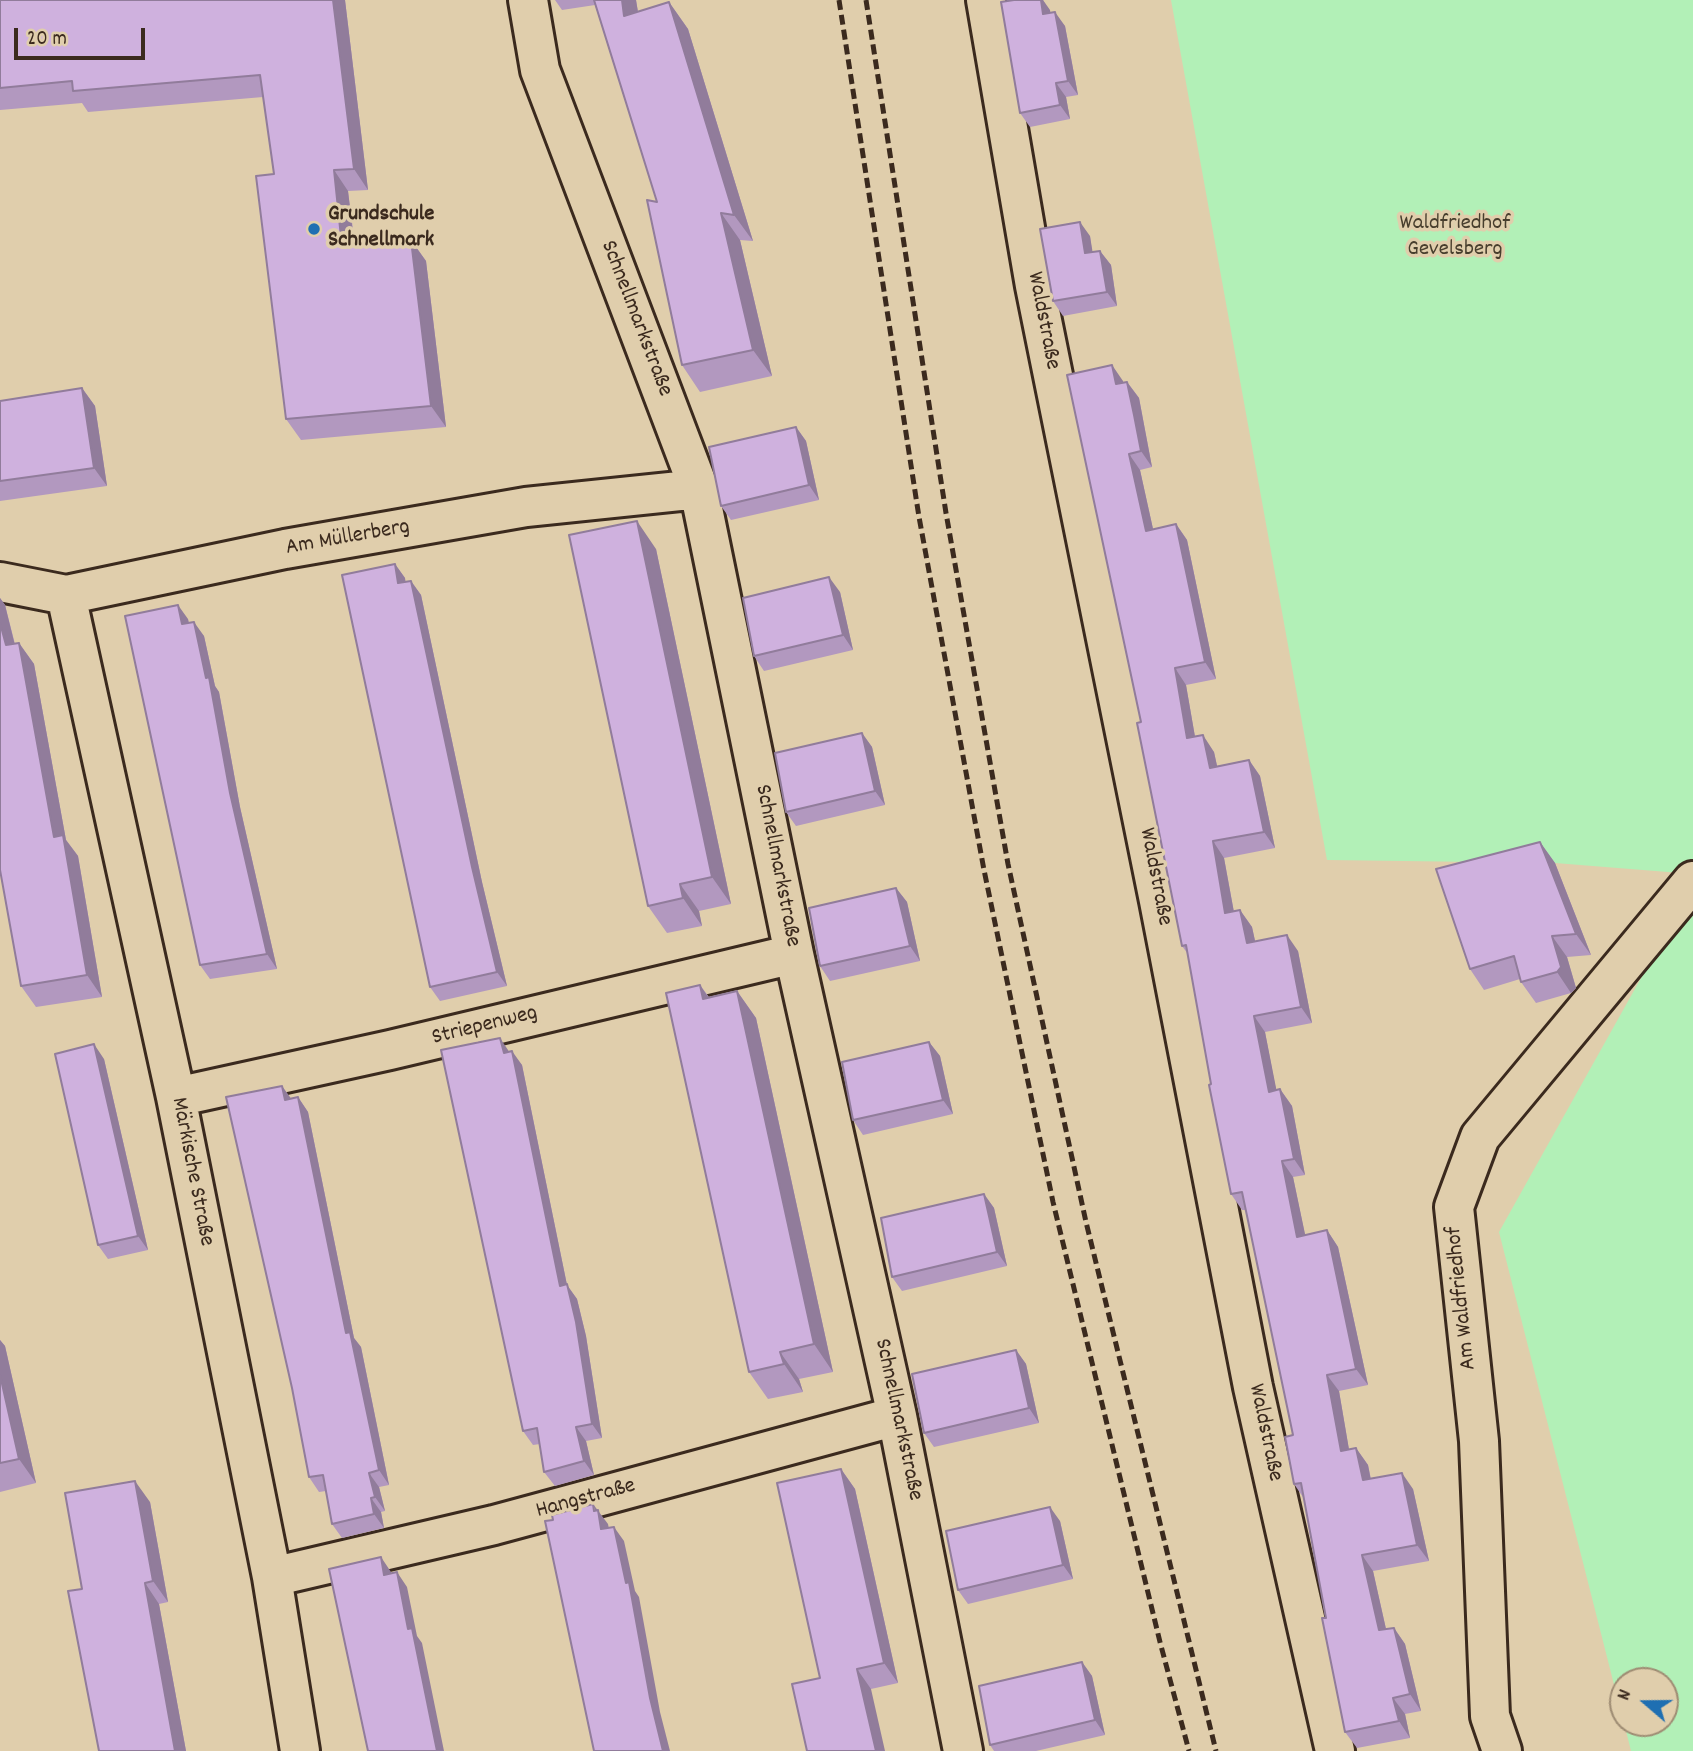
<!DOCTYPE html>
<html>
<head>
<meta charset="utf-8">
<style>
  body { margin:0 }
  #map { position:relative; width:1693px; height:1751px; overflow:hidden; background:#e0ceac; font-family:Dekko,sans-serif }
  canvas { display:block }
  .north { position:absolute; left:1609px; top:1667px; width:70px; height:70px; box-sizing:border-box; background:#e0ceac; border:2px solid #9e8c73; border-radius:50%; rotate:290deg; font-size:19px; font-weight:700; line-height:28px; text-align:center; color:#3b2a1e }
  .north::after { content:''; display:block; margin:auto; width:24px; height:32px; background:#1f6fb2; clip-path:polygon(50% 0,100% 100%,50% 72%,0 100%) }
  .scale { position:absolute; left:14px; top:28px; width:131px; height:32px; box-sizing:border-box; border:4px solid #3b2a1e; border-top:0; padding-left:9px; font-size:21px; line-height:24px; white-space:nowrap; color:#3b2a1e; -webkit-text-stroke:5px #e0ceac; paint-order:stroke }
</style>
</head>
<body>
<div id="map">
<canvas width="1693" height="1751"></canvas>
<div class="north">N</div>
<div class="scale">20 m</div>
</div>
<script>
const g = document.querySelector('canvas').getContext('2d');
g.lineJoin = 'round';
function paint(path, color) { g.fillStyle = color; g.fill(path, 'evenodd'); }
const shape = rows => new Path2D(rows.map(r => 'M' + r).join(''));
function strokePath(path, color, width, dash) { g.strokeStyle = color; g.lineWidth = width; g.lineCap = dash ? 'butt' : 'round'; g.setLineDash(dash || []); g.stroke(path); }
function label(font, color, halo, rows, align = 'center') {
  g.font = font + ' Dekko,sans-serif'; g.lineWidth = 7; g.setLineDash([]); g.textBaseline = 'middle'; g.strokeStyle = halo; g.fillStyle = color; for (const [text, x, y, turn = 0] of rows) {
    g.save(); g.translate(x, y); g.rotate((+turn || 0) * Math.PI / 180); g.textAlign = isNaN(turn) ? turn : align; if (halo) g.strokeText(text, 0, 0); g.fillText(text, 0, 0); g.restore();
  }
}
const green = shape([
  [1171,0,1693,0,1693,874,1555,863,1327,860],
  [1693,885,1693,1751,1631,1751,1624,1723,1665,1723,1665,1681,1623,1681,1623,1720,1499,1232]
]);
const minor = shape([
  [528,0,540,70,699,489,794,954,897,1416,963,1751],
  [986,0,1035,286,1159,901,1253,1387,1335,1751],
  [0,582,66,595,285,549,526,507,699,489],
  [66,595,176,1097,272,1577,300,1751],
  [176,1097,390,1050,794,954],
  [272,1577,494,1525,897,1416],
  [1502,1751,1490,1716,1479,1441,1454,1207,1480,1137,1693,881]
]);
const rail = shape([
  [839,0,919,517,984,870,1053,1202,1160,1642,1189,1751],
  [866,0,946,513,1008,864,1086,1222,1216,1751]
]);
const wall = shape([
  [0,0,345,0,368,190,348,191,355,245,411,240,426,261,446,427,301,440,286,419,274,174,263,97,88,112,82,103,0,110],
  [555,0,636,0,638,12,669,2,688,29,753,241,740,240,772,376,700,392,682,365,657,202,595,5,562,10],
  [1014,0,1043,0,1050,13,1065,26,1078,95,1066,97,1070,119,1030,127,1020,113],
  [1090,236,1092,252,1100,251,1111,265,1117,306,1063,316,1053,301],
  [1112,365,1123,383,1127,382,1139,398,1152,467,1140,470,1153,529,1176,524,1187,540,1216,679,1186,685,1195,737,1214,752,1217,766,1249,760,1260,776,1275,848,1224,858,1234,912,1240,910,1252,927,1255,941,1298,951,1312,1023,1265,1032,1276,1090,1280,1089,1292,1106,1305,1175,1293,1177,1305,1235,1327,1230,1338,1247,1368,1385,1339,1391,1349,1450,1356,1448,1368,1465,1371,1479,1413,1489,1429,1561,1373,1571,1386,1629,1394,1628,1405,1644,1421,1711,1405,1714,1410,1738,1357,1748,1345,1732,1305,1500,1294,1484,1293,1435,1246,1210,1242,1210,1231,1194,1188,954,1182,946,1141,722],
  [82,388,95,406,107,486,0,501,0,401],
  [796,427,806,441,819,500,731,520,721,506],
  [656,549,731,904,699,911,702,926,667,933,648,906],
  [395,564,405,578,405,582,411,581,421,595,482,882,507,986,440,1001,430,987],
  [840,592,853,650,764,671,754,656],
  [0,598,5,605,15,644,19,643,34,664,66,840,78,856,102,997,36,1007,21,986,0,870],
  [188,619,189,623,204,636,215,686,219,692,240,807,277,969,210,979,200,965],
  [862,733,872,747,885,805,796,826,786,812],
  [1540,842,1555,863,1591,955,1567,957,1576,988,1571,993,1536,1003,1521,982,1520,979,1484,990,1470,969],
  [896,888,907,902,920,961,830,981,820,966],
  [700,985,709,997,737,991,756,1018,833,1372,799,1379,803,1392,768,1399,749,1372],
  [929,1042,940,1056,953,1114,863,1135,853,1120],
  [509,1052,522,1065,567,1285,577,1299,586,1336,602,1438,586,1441,594,1475,555,1486,544,1472,540,1444,533,1445,523,1431],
  [104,1059,148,1250,108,1259,98,1245],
  [282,1086,291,1099,298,1097,308,1112,354,1338,361,1347,389,1485,379,1487,385,1511,381,1512,384,1528,342,1538,332,1524,326,1491,319,1492,309,1477],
  [984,1194,994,1208,1007,1266,902,1291,892,1277],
  [0,1340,5,1346,36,1483,0,1492],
  [1016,1350,1026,1364,1039,1423,934,1447,924,1433],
  [841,1469,855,1489,898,1683,871,1689,820,1678],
  [150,1502,168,1602,159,1604,186,1751,99,1751,82,1589],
  [1060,1521,1073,1579,968,1604,958,1590],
  [1082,1662,1092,1676,1105,1735,1036,1751,994,1751,990,1745]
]);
const shadedWall = shape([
  [333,0,345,0,368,190,354,169],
  [622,0,636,0,643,43,624,16],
  [1041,0,1043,0,1050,10,1053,28,1043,14],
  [669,2,688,29,753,241,734,215],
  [1055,12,1065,26,1078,95,1068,81],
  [1056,83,1066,97,1070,119,1060,105],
  [334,170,348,191,357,268,342,247],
  [721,213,740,240,772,376,753,350],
  [1080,222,1090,236,1095,267,1085,253],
  [411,240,426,261,446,427,431,406],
  [1100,251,1111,265,1117,306,1107,292],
  [1112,365,1123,381,1127,401,1116,384],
  [1127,382,1139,398,1152,467,1141,451],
  [82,388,95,406,107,486,94,468],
  [796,427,806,441,819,500,809,485],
  [1129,454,1140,470,1157,547,1146,531],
  [637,521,656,549,731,904,712,877],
  [1176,524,1187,540,1216,679,1205,662],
  [395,564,405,578,408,597,398,583],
  [829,577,840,592,853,650,843,635],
  [411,581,421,595,482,882,507,986,497,972,472,867],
  [0,598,5,605,20,666,6,645,0,623],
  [178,605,188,619,192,639,182,624],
  [194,622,204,636,215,686,219,692,240,807,277,969,267,954,230,793],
  [19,643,34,664,66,840,78,856,102,997,87,975,54,837],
  [1175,668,1186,685,1198,754,1187,738],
  [862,733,872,747,885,805,875,791],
  [1203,735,1214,752,1221,784,1210,768],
  [1249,760,1260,776,1275,848,1264,832],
  [1213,841,1224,858,1237,929,1225,913],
  [1540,842,1555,863,1591,955,1576,934],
  [680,884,699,911,702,926,683,898],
  [896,888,907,902,920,961,910,946],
  [1240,910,1252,927,1259,959,1247,943],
  [1287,935,1298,951,1312,1023,1301,1007],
  [1552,936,1567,957,1576,988,1571,993,1557,972],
  [700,985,719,1013,703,999],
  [737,991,756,1018,833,1372,814,1344],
  [1254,1016,1265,1032,1280,1108,1269,1092],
  [500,1038,510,1053,504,1053],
  [929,1042,940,1056,953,1114,943,1100],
  [94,1044,104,1059,148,1250,138,1236],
  [512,1051,522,1065,567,1285,577,1299,586,1336,602,1438,592,1424,560,1286],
  [282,1086,292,1100,285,1100],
  [1280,1089,1292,1106,1305,1175,1294,1159],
  [298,1097,308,1112,354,1338,361,1347,389,1485,379,1470,346,1333],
  [1282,1161,1293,1177,1309,1253,1297,1237],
  [984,1194,994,1208,1007,1266,997,1252],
  [1327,1230,1338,1247,1368,1385,1356,1369],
  [0,1340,5,1346,36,1483,19,1459,0,1375],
  [1016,1350,1026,1364,1039,1423,1029,1408],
  [780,1352,799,1379,803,1392,784,1364],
  [1327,1375,1339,1391,1352,1467,1341,1451],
  [576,1427,586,1441,594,1475,584,1461],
  [1356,1448,1368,1465,1374,1497,1363,1480],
  [841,1469,855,1489,898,1683,884,1663],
  [369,1473,379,1487,385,1511,375,1497],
  [1402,1473,1413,1489,1429,1561,1417,1545],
  [135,1481,150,1502,168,1602,153,1581],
  [371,1498,381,1512,384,1528,374,1514],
  [593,1504,608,1524,612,1544,601,1529],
  [1050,1507,1060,1521,1073,1579,1063,1565],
  [614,1527,624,1541,635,1591,639,1597,660,1712,670,1751,663,1751,650,1698],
  [1362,1555,1373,1571,1390,1647,1379,1630],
  [381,1557,391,1572,395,1590,384,1575],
  [397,1572,407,1587,417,1636,422,1643,444,1751,437,1751,408,1629],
  [145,1583,159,1604,186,1751,175,1751],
  [1394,1628,1405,1644,1421,1711,1410,1694],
  [1082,1662,1092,1676,1105,1735,1095,1720],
  [857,1669,871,1689,885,1751,876,1751],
  [1393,1698,1405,1714,1410,1738,1399,1721]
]);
const building = shape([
  [0,0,333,0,354,169,334,170,342,247,411,240,431,406,286,419,256,176,274,174,260,75,73,91,72,81,0,88,0,0],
  [594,0,622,0,624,16,669,2,734,215,721,213,753,350,682,365,647,200,657,202,594,0],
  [1014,0,1041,0,1043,14,1055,12,1068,81,1056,83,1060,105,1020,113,1001,2,1014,0],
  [1080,222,1085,253,1100,251,1107,292,1053,301,1040,229,1080,222],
  [1112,365,1116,384,1127,382,1134,415,1141,451,1129,454,1146,531,1176,524,1205,662,1175,668,1187,738,1203,735,1210,768,1249,760,1264,832,1213,841,1225,913,1240,910,1247,943,1287,935,1301,1007,1254,1016,1269,1092,1280,1089,1294,1159,1282,1161,1297,1237,1327,1230,1356,1369,1327,1375,1341,1451,1356,1448,1363,1480,1402,1473,1417,1545,1362,1555,1379,1630,1394,1628,1410,1694,1393,1698,1399,1721,1345,1732,1322,1618,1326,1618,1301,1483,1294,1484,1285,1437,1293,1435,1242,1192,1231,1194,1209,1085,1211,1084,1186,945,1182,946,1137,723,1141,722,1067,375,1112,365],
  [82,388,94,468,0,481,0,401,82,388],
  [796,427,809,485,721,506,709,447,796,427],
  [637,521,712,877,680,884,683,898,648,906,569,535,637,521],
  [395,564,398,583,411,581,472,867,497,972,430,987,342,575,395,564],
  [829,577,843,635,754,656,743,598,829,577],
  [178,605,182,624,194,622,206,678,209,677,230,793,267,954,200,965,125,616,178,605],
  [0,623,6,645,19,643,54,837,63,835,87,975,21,986,0,870,0,623],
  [862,733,875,791,786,812,775,753,862,733],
  [1540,842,1576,934,1552,936,1561,967,1557,972,1521,982,1514,956,1470,969,1436,869,1540,842],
  [896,888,910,946,820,966,809,908,896,888],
  [700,985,703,999,737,991,814,1344,780,1352,784,1364,749,1372,666,993,700,985],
  [500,1038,504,1053,512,1051,560,1286,567,1284,576,1322,592,1424,576,1427,584,1461,544,1472,537,1428,523,1431,441,1050,500,1038],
  [929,1042,943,1100,853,1120,842,1062,929,1042],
  [94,1044,138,1236,98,1245,55,1054,94,1044],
  [282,1086,285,1100,298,1097,346,1333,350,1332,379,1470,369,1473,375,1497,371,1498,374,1514,332,1524,323,1475,309,1477,292,1388,226,1097,282,1086],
  [984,1194,997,1252,892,1277,881,1218,984,1194],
  [1016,1350,1029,1408,924,1433,912,1374,1016,1350],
  [0,1375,19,1459,0,1463,0,1375],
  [841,1469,884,1663,857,1669,876,1751,807,1751,792,1684,820,1678,777,1483,841,1469],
  [135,1481,153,1581,145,1583,175,1751,99,1751,68,1591,82,1589,65,1493,135,1481],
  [593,1504,594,1511,598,1510,601,1529,614,1527,626,1583,629,1582,650,1698,663,1751,594,1751,545,1521,553,1520,552,1515,593,1504],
  [1050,1507,1063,1565,958,1590,946,1531,1050,1507],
  [381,1557,384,1575,397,1572,408,1629,412,1628,437,1751,368,1751,329,1569,381,1557],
  [1082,1662,1095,1720,990,1745,979,1686,1082,1662]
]);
const markers = [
  [314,229,7,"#1f6fb2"]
];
const poiNames = [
  ["Grundschule",328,216],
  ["Schnellmark",328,242]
];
const parkNames = [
  ["Waldfriedhof",1455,225],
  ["Gevelsberg",1455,251]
];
const streetNames = [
  ["Schnellmarkstraße",635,319,69],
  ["Waldstraße",1042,321,79],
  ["Am Müllerberg",348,539,-10],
  ["Schnellmarkstraße",776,866,79],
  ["Waldstraße",1154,877,79],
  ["Striepenweg",485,1027,-14],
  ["Märkische Straße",191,1172,79],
  ["Am Waldfriedhof",1463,1298,-96],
  ["Schnellmarkstraße",897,1420,78],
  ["Waldstraße",1264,1433,78],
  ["Hangstraße",586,1500,-15]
];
paint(green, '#b2f0b7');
strokePath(minor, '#3b2a1e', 44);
strokePath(minor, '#e0ceac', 38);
strokePath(rail, '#3b2a1e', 5, [10, 5]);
paint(wall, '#b298bf');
paint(shadedWall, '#917c9b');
paint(building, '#cfb1de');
strokePath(building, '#917c9b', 2);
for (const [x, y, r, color] of markers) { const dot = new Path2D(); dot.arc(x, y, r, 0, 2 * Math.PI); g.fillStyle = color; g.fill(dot); strokePath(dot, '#e0ceac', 2.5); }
label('bold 23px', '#3b2a1e', '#e0ceac', poiNames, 'left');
label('23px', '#473e2d', '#e0ceac', parkNames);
label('23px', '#3b2a1e', '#e0ceac', streetNames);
</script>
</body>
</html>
